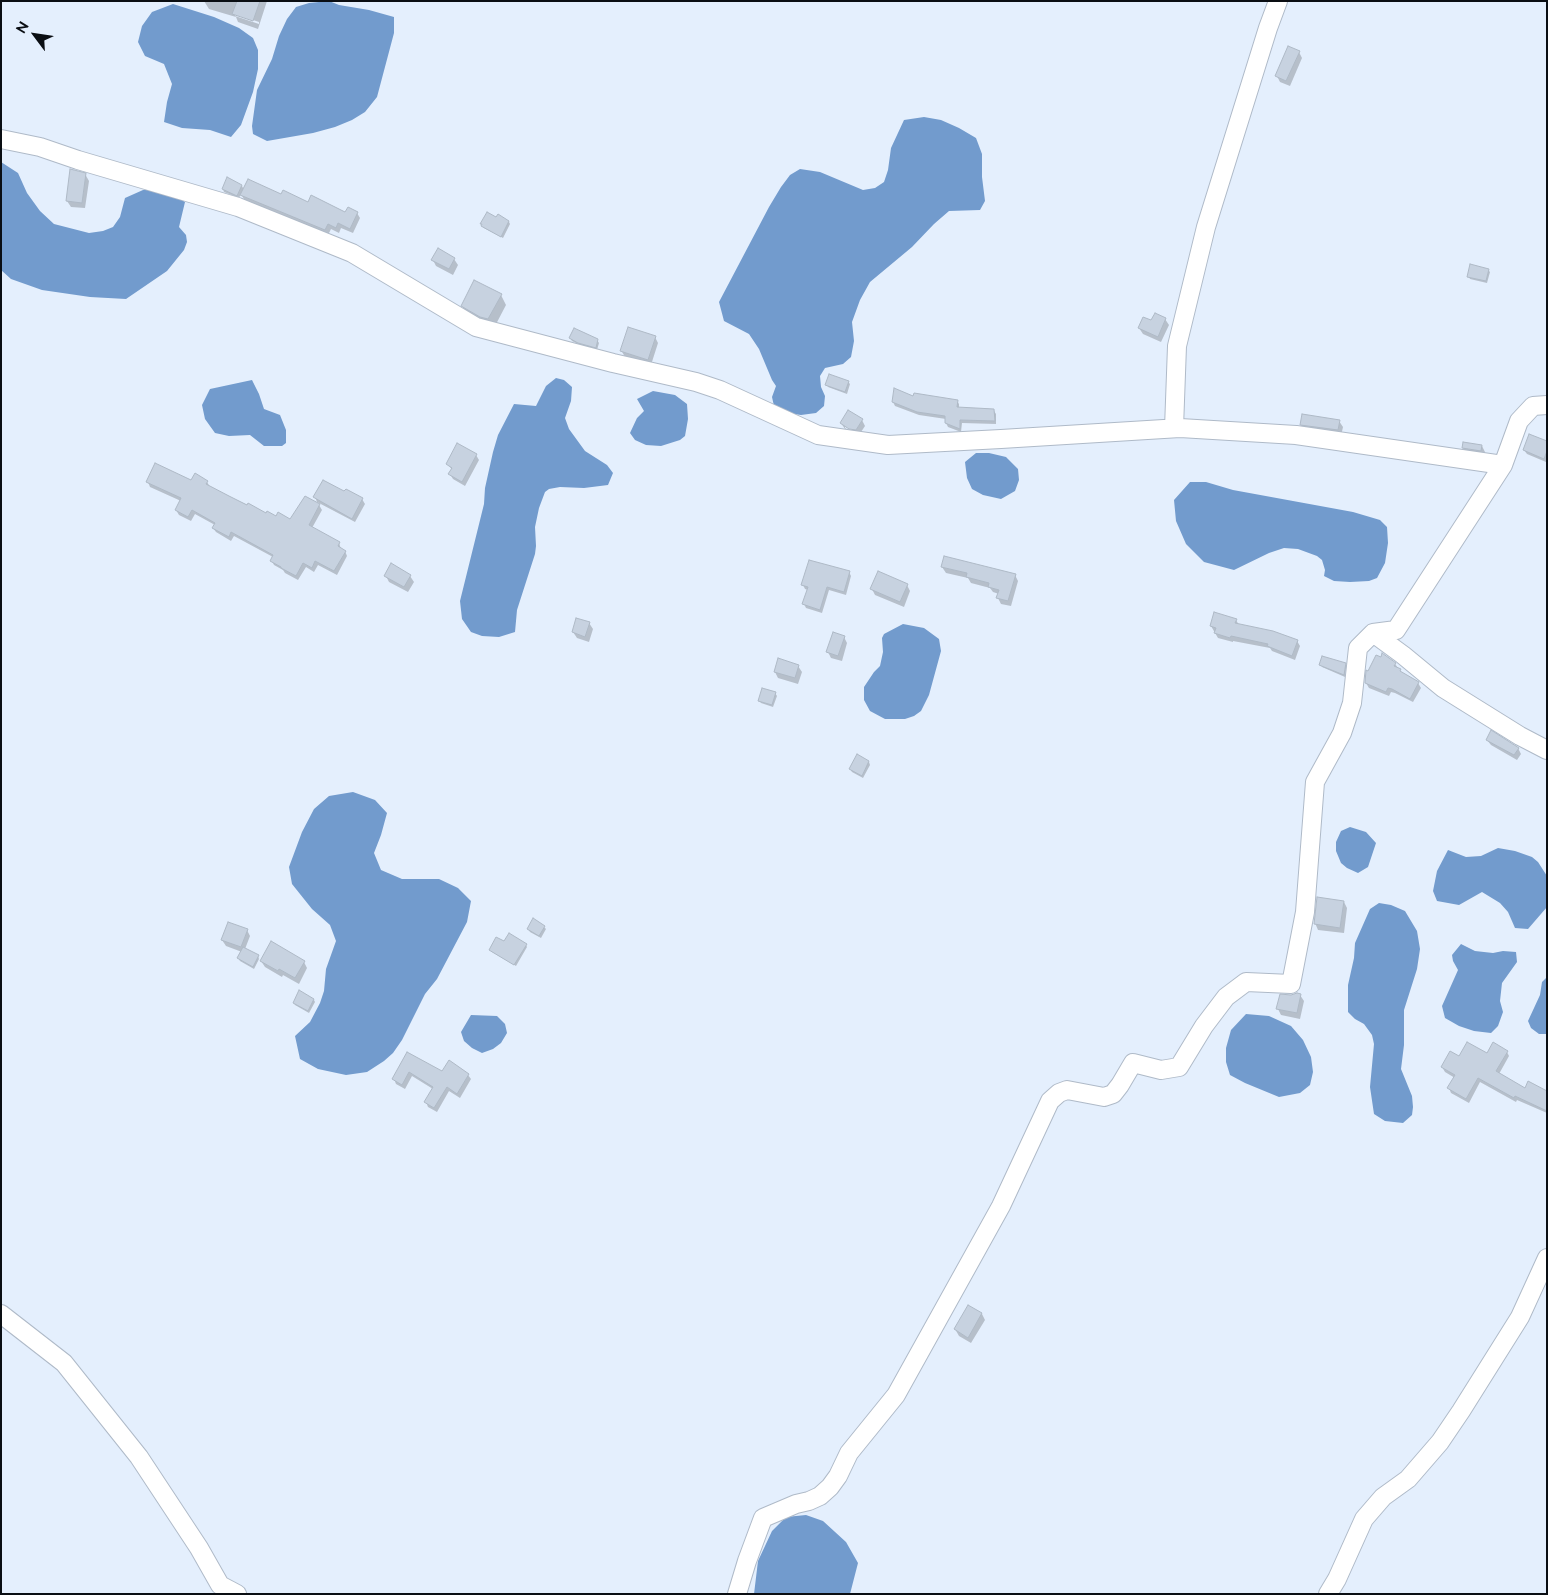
<!DOCTYPE html>
<html>
<head>
<meta charset="utf-8">
<style>
  body { margin:0 }
  #map { position:relative; width:1548px; height:1595px; overflow:hidden; background:#e4effd; font-family:Raleway,sans-serif }
  canvas { display:block }
  .frame { position:absolute; inset:0; border:2px solid #0a0e13; pointer-events:none }
  .north { position:absolute; left:10px; top:10px; width:50px; height:50px; -webkit-text-stroke:4px #e4effd; paint-order:stroke; rotate:301deg; font-size:14px; font-weight:700; line-height:20px; text-align:center; color:#0a0e13 }
  .north::after { content:''; display:block; margin:auto; width:18px; height:22px; background:#0a0e13; clip-path:polygon(50% 0,100% 100%,50% 72%,0 100%) }
</style>
</head>
<body>
<div id="map">
<canvas width="1548" height="1595"></canvas>
<div class="frame"></div>
<div class="north">N</div>
</div>
<script>
const g = document.querySelector('canvas').getContext('2d');
g.lineJoin = 'round';
function paint(path, color) { g.fillStyle = color; g.fill(path, 'evenodd'); }
const shape = rows => new Path2D(rows.map(r => 'M' + r).join(''));
function strokePath(path, color, width, dash) { g.strokeStyle = color; g.lineWidth = width; g.lineCap = dash ? 'butt' : 'round'; g.setLineDash(dash || []); g.stroke(path); }
const water = shape([
  [329,1,339,5,369,10,394,17,394,33,377,97,365,112,352,120,335,127,313,133,267,141,253,134,252,126,257,90,272,59,279,36,287,19,296,7,309,3],
  [173,4,214,17,239,28,253,38,258,50,258,69,253,92,241,125,231,137,210,130,182,128,164,122,167,102,172,84,164,64,145,56,138,42,142,26,152,12],
  [924,117,941,120,959,128,976,138,982,154,982,177,985,201,980,210,949,211,934,224,912,247,870,282,860,300,852,322,854,341,851,357,843,364,825,368,820,376,821,387,825,396,824,406,816,413,801,415,788,413,774,406,772,397,776,386,772,380,759,349,749,334,724,321,719,302,769,207,781,187,790,175,800,169,820,172,863,190,875,188,884,182,888,170,891,148,904,120],
  [1,162,18,173,27,193,40,211,54,224,89,233,103,231,113,227,120,217,125,198,143,190,161,190,176,196,185,202,179,227,186,235,187,242,184,250,167,271,126,299,90,297,42,290,11,279,1,270],
  [556,378,564,380,572,387,571,401,565,418,569,429,585,451,607,465,613,473,608,485,584,488,560,487,549,489,545,492,539,508,535,527,536,546,535,554,517,610,515,632,499,637,482,636,471,632,462,619,460,601,484,504,485,488,493,452,498,435,514,404,536,406,546,386],
  [252,380,259,394,264,409,280,415,286,430,286,443,282,446,264,446,250,435,229,436,215,433,205,419,202,405,210,389],
  [653,391,675,395,687,404,688,419,685,436,680,440,661,446,646,445,635,440,630,433,637,418,644,411,637,399],
  [976,453,989,453,1006,457,1018,469,1019,480,1015,491,1001,499,983,495,972,489,967,478,965,462],
  [1190,482,1206,482,1233,490,1353,512,1380,520,1387,527,1388,543,1385,563,1377,578,1369,581,1350,582,1334,581,1324,576,1325,570,1322,560,1317,556,1298,549,1284,548,1269,553,1234,570,1204,562,1186,544,1176,521,1174,500],
  [903,624,924,628,939,639,941,651,929,695,921,711,914,716,905,719,885,719,870,711,864,700,864,687,874,672,880,666,883,652,882,638,884,634],
  [353,792,375,800,387,813,381,835,374,853,381,870,402,879,439,879,458,888,471,901,467,922,437,979,425,994,402,1040,393,1053,384,1061,367,1072,346,1075,318,1069,300,1059,295,1036,310,1022,320,1003,324,991,326,969,336,941,330,925,312,909,292,884,289,867,302,832,314,809,329,796],
  [1350,827,1366,832,1376,843,1368,867,1358,873,1347,868,1341,863,1336,851,1336,842,1341,831],
  [1498,848,1515,851,1532,857,1538,862,1547,876,1547,907,1528,929,1515,928,1508,912,1500,903,1482,892,1459,905,1437,901,1433,891,1437,871,1448,850,1466,857,1481,856],
  [1379,903,1391,905,1405,911,1417,931,1420,949,1417,969,1404,1010,1404,1045,1401,1069,1412,1096,1413,1107,1412,1115,1403,1123,1385,1121,1374,1114,1370,1087,1374,1044,1372,1035,1364,1024,1355,1019,1348,1012,1348,985,1354,958,1355,943,1370,909],
  [1461,944,1475,951,1493,953,1503,951,1516,952,1517,962,1502,983,1500,1001,1503,1012,1498,1026,1491,1033,1474,1031,1459,1026,1445,1018,1442,1006,1458,970,1453,961,1452,955],
  [1547,977,1547,1034,1539,1034,1531,1028,1528,1021,1540,995,1542,982],
  [1246,1014,1269,1016,1291,1026,1303,1040,1311,1057,1313,1072,1310,1085,1300,1093,1279,1097,1245,1083,1230,1075,1226,1062,1226,1048,1231,1030],
  [471,1015,497,1016,505,1024,507,1033,501,1043,493,1049,482,1053,472,1048,464,1041,461,1032],
  [806,1515,823,1521,846,1542,858,1563,850,1594,754,1594,758,1561,772,1531,786,1517]
]);
const shadow = shape([
  [204,1,267,1,258,29,238,22,236,17,209,9],
  [235,14,259,22,259,24,235,16],
  [1299,52,1302,58,1290,86,1280,82,1277,76],
  [85,174,89,181,85,208,71,207,67,201],
  [242,186,244,190,308,204,346,214,357,213,360,218,353,233,341,228,339,233,331,229,328,235,245,201,241,194,239,198,224,192,223,189],
  [497,218,509,222,510,224,503,238,484,228,482,224],
  [454,259,458,265,453,275,436,266,433,260],
  [1488,270,1490,272,1487,283,1470,279,1469,277],
  [501,295,506,305,494,328,468,315,462,306],
  [1165,319,1169,325,1161,342,1143,334,1139,328,1152,322],
  [655,337,658,343,651,365,625,357,621,350],
  [570,338,597,340,599,343,597,350,580,345,572,341],
  [848,382,850,384,847,394,828,387,827,385],
  [914,398,957,401,959,404,959,408,994,411,996,414,996,424,962,423,961,432,948,427,946,423,946,419,919,415,895,406,893,402],
  [862,420,865,426,859,435,853,435,845,429,841,423],
  [845,425,855,431,854,433,845,428],
  [1339,421,1343,427,1341,436,1305,431,1301,425],
  [1547,442,1546,462,1527,454,1524,450],
  [1482,446,1485,452,1484,457,1466,454,1463,448],
  [476,455,479,460,465,486,453,479,450,474,452,470,448,464],
  [148,482,207,482,210,487,229,497,277,518,291,521,319,505,322,510,312,528,339,543,341,549,345,551,347,556,337,575,318,565,314,572,306,567,298,580,285,573,283,570,274,565,272,561,273,557,234,536,231,541,216,532,213,528,215,525,195,514,191,521,179,515,176,510,181,501,150,487],
  [346,490,362,499,365,504,355,522,317,502,315,497,345,493],
  [942,567,1015,575,1018,581,1011,606,1001,604,998,598,999,594,993,592,990,588,971,583,968,578,946,573],
  [849,572,851,576,846,595,829,590,822,613,806,608,804,604,808,590,805,589,803,585],
  [386,576,410,576,414,582,408,592,389,582],
  [907,585,910,591,904,607,875,595,872,589],
  [1236,620,1239,625,1297,641,1300,646,1295,660,1272,651,1270,648,1233,641,1233,642,1218,638,1211,626],
  [589,623,593,629,589,642,577,638,573,632],
  [844,637,847,643,842,661,831,658,828,652],
  [1345,664,1346,667,1345,677,1322,667,1321,665],
  [1395,664,1402,673,1418,683,1421,688,1413,702,1395,693,1391,692,1389,696,1369,688,1366,683],
  [798,666,802,672,798,684,778,678,775,672],
  [775,693,777,696,773,707,761,703,759,700],
  [1487,740,1518,748,1521,754,1517,760,1491,745],
  [857,756,869,762,870,765,863,778,852,772,850,769],
  [1344,902,1347,908,1344,933,1318,930,1315,923],
  [544,927,546,929,541,938,530,932,528,929],
  [247,930,250,936,245,949,258,956,259,959,254,969,240,961,238,958,242,952,226,946,222,940],
  [526,945,527,947,516,966,492,952,491,950],
  [261,961,304,962,307,968,299,984,283,975,282,977,265,967],
  [1300,995,1304,1001,1300,1019,1281,1015,1278,1009],
  [314,1000,315,1002,309,1013,295,1005,294,1003],
  [1507,1052,1509,1056,1499,1074,1525,1090,1547,1093,1547,1113,1517,1100,1516,1102,1480,1082,1469,1103,1451,1093,1449,1088,1455,1078,1445,1072,1442,1067,1459,1058],
  [408,1053,443,1073,468,1075,471,1079,460,1098,449,1091,437,1112,428,1107,426,1102,433,1089,412,1076,405,1089,396,1084,394,1079],
  [969,1307,982,1314,985,1320,971,1343,959,1336,955,1329]
]);
const building = shape([
  [237,1,260,1,253,21,232,14,237,1],
  [1288,46,1300,51,1286,81,1275,76,1288,46],
  [70,169,86,173,82,203,66,201,70,169],
  [227,177,242,185,237,196,222,189,227,177],
  [248,179,281,194,283,190,308,202,311,195,345,212,348,207,358,212,350,229,338,223,336,228,328,224,325,230,240,195,248,179],
  [487,212,496,217,498,214,509,221,501,237,481,226,482,224,480,224,487,212],
  [438,248,455,258,449,269,431,260,438,248],
  [1470,264,1489,269,1486,281,1467,277,1470,264],
  [474,280,502,294,488,319,480,317,461,306,474,280],
  [1155,313,1166,318,1158,337,1138,328,1143,317,1151,320,1155,313],
  [628,327,656,336,648,360,620,351,628,327],
  [574,328,598,339,596,348,578,343,569,338,574,328],
  [829,374,849,381,845,392,825,385,829,374],
  [894,388,913,396,914,393,958,400,957,407,994,409,995,421,960,420,960,429,945,423,945,416,917,412,892,402,894,388],
  [848,410,863,419,856,430,849,429,840,423,848,410],
  [1302,414,1340,420,1338,430,1300,425,1302,414],
  [1529,434,1547,441,1547,451,1544,459,1523,450,1529,434],
  [1463,442,1482,445,1481,451,1462,448,1463,442],
  [457,443,477,454,462,482,448,474,452,468,446,464,457,443],
  [155,463,191,480,195,473,208,481,206,484,229,496,247,505,248,503,266,513,267,511,276,516,278,512,290,519,305,496,320,504,309,525,340,542,338,546,346,551,334,571,315,561,312,568,303,563,296,576,281,568,281,567,270,561,273,555,231,532,229,537,212,528,215,523,192,510,188,517,175,510,181,498,146,482,155,463],
  [323,480,344,491,346,489,363,498,352,519,313,497,323,480],
  [944,556,1016,574,1008,601,996,598,999,590,988,587,989,583,966,577,967,573,941,567,944,556],
  [809,560,850,571,844,592,827,587,820,610,802,604,808,587,801,585,809,560],
  [391,563,411,575,404,587,384,576,391,563],
  [878,571,908,584,900,602,870,589,878,571],
  [1214,612,1237,619,1235,623,1273,631,1298,640,1292,656,1267,646,1268,644,1231,636,1230,638,1214,633,1216,628,1210,626,1214,612],
  [576,618,590,622,585,637,572,632,576,618],
  [833,632,845,636,838,656,826,652,833,632],
  [1382,653,1396,663,1394,666,1401,669,1400,671,1419,682,1410,699,1392,689,1388,688,1386,692,1365,683,1366,670,1368,671,1376,655,1381,657,1382,653],
  [1322,656,1346,663,1344,675,1319,665,1322,656],
  [778,658,799,665,795,678,774,672,778,658],
  [762,688,776,692,772,705,758,701,762,688],
  [1491,730,1519,748,1514,755,1486,740,1491,730],
  [857,754,869,761,862,776,849,769,857,754],
  [1317,897,1344,901,1340,928,1314,924,1317,897],
  [533,918,545,926,539,936,527,929,533,918],
  [228,922,248,929,241,947,221,940,228,922],
  [509,933,527,944,514,965,489,950,496,937,504,941,509,933],
  [271,941,305,961,295,978,279,969,278,971,260,961,271,941],
  [243,947,259,955,253,967,237,958,243,947],
  [299,990,314,999,308,1011,293,1003,299,990],
  [1297,993,1301,994,1297,1013,1276,1009,1280,994,1291,995,1297,993],
  [1467,1042,1487,1053,1493,1042,1508,1051,1496,1071,1525,1088,1528,1081,1547,1091,1547,1111,1515,1096,1514,1098,1478,1078,1466,1099,1447,1088,1455,1075,1441,1067,1450,1051,1459,1056,1467,1042],
  [407,1052,442,1071,449,1060,469,1074,457,1094,447,1087,434,1108,424,1102,433,1087,409,1072,402,1085,392,1079,407,1052],
  [968,1305,982,1313,968,1338,954,1329,968,1305]
]);
const street = shape([
  [1,139,40,147,78,160,238,207,352,253,476,327,613,363,696,382,720,390,818,435,888,445,1001,439,1180,428,1296,435,1503,465],
  [1547,405,1533,406,1519,421,1503,465,1396,630,1373,633,1403,655,1443,688,1520,736,1547,750],
  [1174,428,1177,346,1206,227,1268,28,1278,1],
  [1,1314,64,1363,139,1457,199,1548,220,1585,237,1594],
  [737,1594,747,1561,763,1518,796,1504,809,1501,820,1496,830,1487,838,1476,849,1453,896,1395,1001,1206,1050,1101,1059,1093,1067,1090,1104,1097,1113,1094,1120,1085,1133,1063,1161,1070,1179,1067,1204,1026,1226,997,1246,982,1291,984,1305,912,1315,782,1342,733,1352,703,1358,648,1373,633],
  [1328,1594,1337,1579,1364,1519,1383,1497,1408,1479,1440,1442,1461,1411,1520,1317,1547,1258]
]);
paint(water, '#729bcd');
paint(shadow, '#0003');
paint(building, '#c7d2e0');
strokePath(building, '#aeb9c6', 1);
strokePath(street, '#afbac8', 20);
strokePath(street, '#fff', 18);
</script>
</body>
</html>
